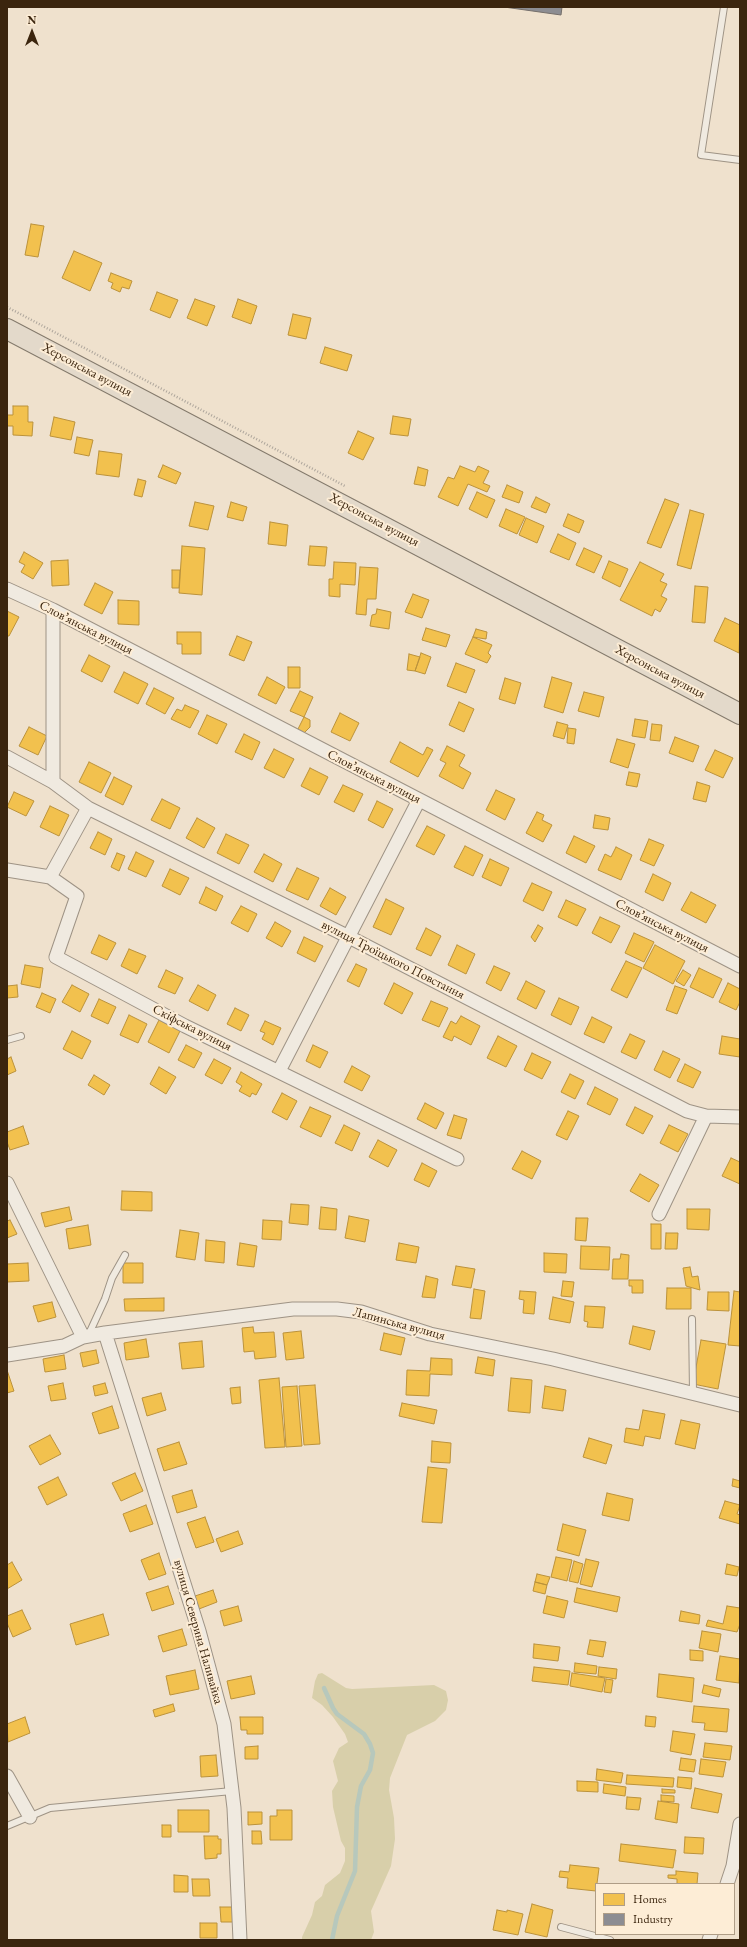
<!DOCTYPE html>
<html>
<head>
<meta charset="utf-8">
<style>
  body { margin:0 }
  #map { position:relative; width:747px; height:1947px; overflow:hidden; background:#efe1cd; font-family:"EB Garamond",serif }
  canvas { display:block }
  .frame { position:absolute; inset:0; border:8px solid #3b250e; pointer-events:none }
  .legend { position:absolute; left:595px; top:1883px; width:140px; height:52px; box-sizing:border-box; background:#fdedd6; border:1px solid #af9d86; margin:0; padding:5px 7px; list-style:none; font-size:12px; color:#3b250e }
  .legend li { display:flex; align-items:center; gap:8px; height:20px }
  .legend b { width:20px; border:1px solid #af9d86 }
  .north { position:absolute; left:12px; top:12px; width:40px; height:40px; -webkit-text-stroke:3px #fdedd6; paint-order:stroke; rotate:0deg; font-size:11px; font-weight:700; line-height:16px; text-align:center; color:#3b250e }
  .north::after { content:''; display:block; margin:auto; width:14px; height:18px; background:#3b250e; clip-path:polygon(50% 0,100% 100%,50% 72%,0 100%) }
</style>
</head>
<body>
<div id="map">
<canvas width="747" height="1947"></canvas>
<div class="frame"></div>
<ul class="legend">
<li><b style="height:11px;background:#f2c14e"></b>Homes</li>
<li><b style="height:11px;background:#8d8d92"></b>Industry</li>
</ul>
<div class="north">N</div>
</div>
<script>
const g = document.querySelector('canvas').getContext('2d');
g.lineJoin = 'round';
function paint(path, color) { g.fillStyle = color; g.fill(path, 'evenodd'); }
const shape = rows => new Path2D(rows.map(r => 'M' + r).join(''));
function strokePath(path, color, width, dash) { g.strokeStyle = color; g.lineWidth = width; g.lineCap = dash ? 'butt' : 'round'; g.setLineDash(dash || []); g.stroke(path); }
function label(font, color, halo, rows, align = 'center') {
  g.font = font + ' "EB Garamond",serif'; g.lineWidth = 4; g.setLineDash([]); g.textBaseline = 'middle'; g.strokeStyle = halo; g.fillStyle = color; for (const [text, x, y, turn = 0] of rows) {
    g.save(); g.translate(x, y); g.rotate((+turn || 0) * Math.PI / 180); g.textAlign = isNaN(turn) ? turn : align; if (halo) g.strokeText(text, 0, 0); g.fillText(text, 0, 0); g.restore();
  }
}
const green = shape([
  [322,1673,346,1688,352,1689,434,1685,446,1691,448,1700,446,1710,435,1721,407,1735,390,1778,389,1790,394,1818,395,1839,391,1866,371,1911,374,1932,371,1940,302,1940,302,1937,312,1915,315,1902,322,1896,325,1885,340,1873,345,1861,345,1848,341,1841,333,1807,332,1791,338,1781,333,1761,339,1748,348,1742,345,1734,333,1717,322,1705,312,1698,315,1681,318,1674]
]);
const homes = shape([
  [31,224,44,226,38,257,25,255,31,224],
  [74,251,102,263,90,291,62,278,74,251],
  [111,273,132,281,129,289,122,287,120,292,111,288,113,283,108,281,111,273],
  [157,292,178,300,170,318,150,310,157,292],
  [195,299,215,306,207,326,187,318,195,299],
  [238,299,257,306,251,324,232,317,238,299],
  [293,314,311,318,306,339,288,335,293,314],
  [325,347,352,355,347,371,320,363,325,347],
  [13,406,28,406,28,422,33,422,32,436,13,435,13,426,7,426,7,415,13,415,13,406],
  [393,416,411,419,408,436,390,434,393,416],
  [54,417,75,422,71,440,50,436,54,417],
  [358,431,374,438,363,460,348,453,358,431],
  [77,437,93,440,89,456,74,453,77,437],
  [99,451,122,454,119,477,96,474,99,451],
  [163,465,181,473,176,484,158,477,163,465],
  [460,466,475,472,478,466,489,471,483,483,490,486,487,492,468,484,458,506,438,497,448,477,454,479,460,466],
  [418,467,428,470,425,486,414,484,418,467],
  [138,479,146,481,142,497,134,495,138,479],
  [507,485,523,492,519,503,502,497,507,485],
  [477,492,495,500,487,518,469,509,477,492],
  [536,497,550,504,546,513,531,507,536,497],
  [665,499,679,504,661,548,647,543,665,499],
  [195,502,214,506,208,530,189,526,195,502],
  [231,502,247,507,243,521,227,517,231,502],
  [506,509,525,517,517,534,499,526,506,509],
  [690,510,704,514,691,569,677,565,690,510],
  [568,514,584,521,579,533,563,526,568,514],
  [526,518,544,526,537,543,519,535,526,518],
  [270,522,288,525,286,546,268,544,270,522],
  [558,534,576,543,569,560,550,552,558,534],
  [182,546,205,548,202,595,179,593,182,546],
  [310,546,327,547,325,566,308,565,310,546],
  [584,548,602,556,594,573,576,565,584,548],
  [24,552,43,563,33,579,21,572,25,565,19,562,24,552],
  [68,560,69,585,52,586,51,561,68,560],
  [609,561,628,569,620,587,602,578,609,561],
  [334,562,356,563,355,585,340,584,340,597,329,596,329,579,333,579,334,562],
  [640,562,664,574,660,581,667,584,661,596,667,599,660,612,655,609,652,616,620,600,640,562],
  [360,567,378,568,376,599,367,599,366,615,356,614,360,567],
  [172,570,180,570,179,588,172,588,172,570],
  [95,583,113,592,102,614,84,605,95,583],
  [695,586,708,587,705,623,692,622,695,586],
  [413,594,429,600,422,618,405,612,413,594],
  [118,600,139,601,139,625,118,624,118,600],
  [377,609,391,612,389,629,370,626,372,615,376,614,377,609],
  [7,611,19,617,9,636,7,636,7,611],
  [725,618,740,625,739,653,714,641,725,618],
  [426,628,450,635,446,647,422,640,426,628],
  [476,629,487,632,486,639,473,637,476,629],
  [177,632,201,632,201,654,182,654,182,644,177,644,177,632],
  [237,636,252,642,244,661,229,655,237,636],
  [473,637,492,645,488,653,491,656,487,663,465,654,473,637],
  [421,653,431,657,425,674,415,671,421,653],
  [409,654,420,657,415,671,407,670,409,654],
  [89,655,110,666,102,682,81,671,89,655],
  [456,663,475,670,466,693,447,686,456,663],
  [288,667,300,667,300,688,288,688,288,667],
  [124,672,148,684,138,704,114,692,124,672],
  [267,677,285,687,276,704,258,695,267,677],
  [552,677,572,683,563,713,544,707,552,677],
  [505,678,521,683,515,704,499,699,505,678],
  [154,688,174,698,165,714,146,704,154,688],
  [300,691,313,697,304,717,290,711,300,691],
  [584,692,604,697,599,717,578,711,584,692],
  [459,702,474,709,464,732,449,725,459,702],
  [185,705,199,711,190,728,171,719,177,709,182,711,185,705],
  [340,713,359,723,350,741,331,732,340,713],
  [207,715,227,724,217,744,198,734,207,715],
  [304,717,310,720,310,727,303,734,298,729,304,717],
  [635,719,648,721,645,738,632,736,635,719],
  [557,722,568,725,564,739,553,736,557,722],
  [652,724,662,725,660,741,650,740,652,724],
  [29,727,47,736,38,755,19,746,29,727],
  [568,728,576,729,574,744,567,743,568,728],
  [244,734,260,742,252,760,235,752,244,734],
  [675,737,699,746,693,762,669,753,675,737],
  [617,739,635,744,628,768,610,762,617,739],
  [400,742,423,755,427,747,433,750,418,777,390,762,400,742],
  [447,746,465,755,459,766,471,773,463,789,439,776,446,763,440,760,447,746],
  [274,749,294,759,284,778,264,768,274,749],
  [715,750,733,758,723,778,705,770,715,750],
  [89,762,111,773,101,793,79,782,89,762],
  [310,768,328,777,319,795,301,786,310,768],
  [629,772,640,774,637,787,626,785,629,772],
  [114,777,132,786,123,805,105,796,114,777],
  [697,782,710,786,706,802,693,799,697,782],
  [343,785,363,794,354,812,334,802,343,785],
  [496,790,515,799,505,820,486,810,496,790],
  [14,792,34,801,26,816,7,807,14,792],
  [162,799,180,808,170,829,151,820,162,799],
  [377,801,393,809,383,828,368,820,377,801],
  [50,806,69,815,59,836,40,827,50,806],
  [537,812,544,815,542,820,552,825,543,842,526,833,537,812],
  [595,815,610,818,608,830,593,828,595,815],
  [197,818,215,828,204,848,186,838,197,818],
  [427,826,445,835,434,855,416,846,427,826],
  [98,832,112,839,105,855,90,848,98,832],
  [226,834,249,845,239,864,217,853,226,834],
  [574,836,595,846,586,863,566,853,574,836],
  [649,839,664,845,654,866,640,860,649,839],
  [465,846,483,855,473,876,454,867,465,846],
  [616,847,632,855,621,880,598,870,605,854,611,857,616,847],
  [136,852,154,861,146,877,128,869,136,852],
  [117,853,125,856,119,871,111,867,117,853],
  [264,854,282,864,273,882,254,872,264,854],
  [490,859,509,868,501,886,482,877,490,859],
  [297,868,319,878,308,900,286,890,297,868],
  [170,869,189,878,180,895,162,886,170,869],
  [653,874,671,883,663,901,645,892,653,874],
  [532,883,552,892,543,911,523,901,532,883],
  [206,887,223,896,216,911,199,903,206,887],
  [330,888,346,897,336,915,320,906,330,888],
  [691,892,716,905,706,923,681,910,691,892],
  [386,899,404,908,391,935,373,927,386,899],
  [566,900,586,909,577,926,558,917,566,900],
  [241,906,257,914,248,932,231,923,241,906],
  [600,917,620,926,611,943,592,933,600,917],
  [275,922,291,931,282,947,266,938,275,922],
  [538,925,543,928,535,942,531,937,538,925],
  [426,928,441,936,431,956,416,949,426,928],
  [634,933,654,942,644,962,625,953,634,933],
  [99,935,116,943,107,960,91,953,99,935],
  [304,937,323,946,315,962,297,953,304,937],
  [457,945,475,954,466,974,448,965,457,945],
  [655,945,685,961,673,984,643,968,655,945],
  [129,949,146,956,137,974,121,966,129,949],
  [626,961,642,968,627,998,611,990,626,961],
  [356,964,367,969,359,987,347,981,356,964],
  [25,965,43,968,40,988,21,984,25,965],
  [494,966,510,973,501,991,486,983,494,966],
  [699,968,722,979,713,998,690,987,699,968],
  [166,970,183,978,175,994,158,987,166,970],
  [683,970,691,975,684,986,676,981,683,970],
  [526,981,545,991,536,1009,517,999,526,981],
  [394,983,413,993,402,1014,384,1004,394,983],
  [728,983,740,989,740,1002,736,1010,719,1002,728,983],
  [17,985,18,997,7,998,7,986,17,985],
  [72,985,89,994,80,1012,62,1002,72,985],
  [198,985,216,995,208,1011,189,1001,198,985],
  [675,986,687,990,677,1014,666,1010,675,986],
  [42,993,56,999,50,1013,36,1007,42,993],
  [559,998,579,1007,571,1025,551,1015,559,998],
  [99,999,116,1007,108,1024,91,1016,99,999],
  [431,1001,448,1008,439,1027,422,1020,431,1001],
  [235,1008,249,1015,241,1031,227,1024,235,1008],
  [129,1015,147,1024,138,1043,120,1035,129,1015],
  [461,1016,480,1026,471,1045,454,1036,452,1041,443,1037,451,1021,456,1024,461,1016],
  [592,1017,612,1027,604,1043,584,1034,592,1017],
  [159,1020,180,1031,169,1053,148,1042,159,1020],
  [265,1021,281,1028,273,1045,262,1039,265,1033,260,1031,265,1021],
  [72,1031,91,1041,82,1059,63,1049,72,1031],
  [630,1034,645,1041,636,1059,621,1052,630,1034],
  [498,1036,517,1046,506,1067,487,1058,498,1036],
  [722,1036,740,1039,740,1057,719,1054,722,1036],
  [186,1045,202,1053,194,1068,178,1060,186,1045],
  [313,1045,328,1052,320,1068,306,1061,313,1045],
  [663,1051,680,1059,670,1078,654,1070,663,1051],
  [532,1053,551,1062,542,1079,524,1070,532,1053],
  [11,1057,16,1071,7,1075,7,1059,11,1057],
  [214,1059,231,1068,222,1084,205,1075,214,1059],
  [685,1064,701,1072,693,1088,677,1081,685,1064],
  [352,1066,370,1076,362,1091,344,1082,352,1066],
  [159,1067,176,1077,166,1094,150,1084,159,1067],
  [241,1072,262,1084,256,1095,252,1093,250,1097,239,1091,242,1086,236,1082,241,1072],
  [570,1074,584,1081,575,1099,561,1092,570,1074],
  [94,1075,110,1085,104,1095,88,1085,94,1075],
  [595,1087,618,1099,610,1115,587,1104,595,1087],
  [282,1093,297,1101,287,1120,272,1112,282,1093],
  [425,1103,444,1113,436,1129,417,1119,425,1103],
  [310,1107,331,1116,321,1137,300,1127,310,1107],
  [635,1107,653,1116,643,1134,626,1125,635,1107],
  [568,1111,579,1116,567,1140,556,1135,568,1111],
  [454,1115,467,1119,461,1139,447,1135,454,1115],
  [344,1125,360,1133,352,1151,335,1143,344,1125],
  [669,1125,688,1134,678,1152,660,1143,669,1125],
  [23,1126,29,1144,10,1150,7,1142,7,1132,23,1126],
  [378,1140,397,1150,388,1167,369,1157,378,1140],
  [522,1151,541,1161,532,1179,512,1169,522,1151],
  [731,1158,740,1162,740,1184,722,1176,731,1158],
  [422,1163,437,1171,429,1187,414,1180,422,1163],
  [640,1174,659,1185,649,1202,630,1191,640,1174],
  [122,1191,152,1192,152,1211,121,1210,122,1191],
  [291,1204,309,1205,308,1225,289,1223,291,1204],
  [69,1207,72,1220,45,1227,41,1213,69,1207],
  [321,1207,337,1209,336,1230,319,1229,321,1207],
  [687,1209,710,1209,709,1230,687,1229,687,1209],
  [349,1216,369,1220,365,1242,345,1238,349,1216],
  [576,1218,588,1218,586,1241,575,1240,576,1218],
  [10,1220,17,1234,7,1238,7,1221,10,1220],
  [263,1220,282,1221,281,1240,262,1239,263,1220],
  [651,1224,661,1224,661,1249,651,1249,651,1224],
  [88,1225,91,1245,69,1249,66,1229,88,1225],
  [180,1230,199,1233,195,1260,176,1257,180,1230],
  [666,1233,678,1233,677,1249,665,1249,666,1233],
  [206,1240,225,1242,224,1263,205,1261,206,1240],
  [240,1243,257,1246,254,1267,237,1265,240,1243],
  [399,1243,419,1247,416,1263,396,1260,399,1243],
  [581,1246,610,1247,609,1270,580,1269,581,1246],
  [544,1253,567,1254,566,1273,544,1272,544,1253],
  [621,1254,629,1255,628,1279,612,1279,613,1259,620,1259,621,1254],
  [28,1263,29,1281,7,1282,7,1264,28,1263],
  [123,1263,143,1263,143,1283,123,1283,123,1263],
  [456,1266,475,1269,471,1288,452,1285,456,1266],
  [690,1267,692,1277,698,1276,700,1290,686,1286,683,1268,690,1267],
  [426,1276,438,1279,435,1298,422,1297,426,1276],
  [629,1280,643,1280,643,1293,632,1293,632,1286,629,1286,629,1280],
  [563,1281,574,1282,572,1297,561,1296,563,1281],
  [667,1288,691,1288,691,1309,666,1309,667,1288],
  [474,1289,485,1291,481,1319,470,1318,474,1289],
  [520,1291,536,1292,534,1314,523,1313,524,1300,519,1299,520,1291],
  [734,1291,740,1292,740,1346,728,1345,734,1291],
  [708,1292,729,1292,729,1311,707,1310,708,1292],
  [553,1297,574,1302,570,1323,549,1319,553,1297],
  [164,1298,164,1311,125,1311,124,1299,164,1298],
  [52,1302,56,1317,38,1322,33,1306,52,1302],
  [585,1306,605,1307,603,1328,587,1327,588,1322,584,1321,585,1306],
  [633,1326,655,1331,650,1350,629,1344,633,1326],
  [253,1327,254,1333,274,1332,276,1357,255,1359,254,1351,244,1352,242,1328,253,1327],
  [301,1331,304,1358,286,1360,283,1333,301,1331],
  [384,1333,405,1338,401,1355,380,1350,384,1333],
  [146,1339,149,1357,126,1360,124,1343,146,1339],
  [701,1340,726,1344,718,1389,693,1384,701,1340],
  [202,1341,204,1367,182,1369,179,1343,202,1341],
  [96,1350,99,1363,83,1367,80,1353,96,1350],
  [64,1355,66,1369,45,1372,43,1359,64,1355],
  [478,1357,495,1360,493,1376,475,1373,478,1357],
  [431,1358,452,1359,452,1375,430,1374,429,1396,406,1395,407,1370,430,1371,431,1358],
  [7,1370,14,1391,7,1393,7,1370],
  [279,1378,285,1447,265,1448,259,1380,279,1378],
  [511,1378,532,1380,530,1413,508,1411,511,1378],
  [63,1383,66,1399,51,1401,48,1386,63,1383],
  [105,1383,108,1393,95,1396,93,1386,105,1383],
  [315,1385,320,1444,304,1445,299,1386,315,1385],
  [297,1386,302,1446,286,1447,282,1387,297,1386],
  [545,1386,566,1390,563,1411,542,1408,545,1386],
  [240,1387,241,1403,232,1404,230,1388,240,1387],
  [161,1393,166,1410,147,1416,142,1398,161,1393],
  [402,1403,437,1410,434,1424,399,1416,402,1403],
  [112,1406,119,1428,99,1434,92,1413,112,1406],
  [643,1410,665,1414,660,1439,645,1436,643,1446,624,1442,626,1428,639,1430,643,1410],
  [681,1420,700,1424,695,1449,675,1444,681,1420],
  [50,1435,61,1454,40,1465,29,1446,50,1435],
  [589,1438,612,1445,606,1464,583,1457,589,1438],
  [432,1441,451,1443,450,1463,431,1462,432,1441],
  [179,1442,187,1464,164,1471,157,1449,179,1442],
  [428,1467,447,1469,442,1523,422,1522,428,1467],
  [135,1473,143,1491,121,1501,112,1483,135,1473],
  [58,1477,67,1495,47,1505,38,1487,58,1477],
  [733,1479,740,1481,740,1488,732,1486,733,1479],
  [192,1490,197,1507,177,1513,172,1496,192,1490],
  [607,1493,633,1499,629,1521,602,1515,607,1493],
  [725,1501,740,1505,737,1514,740,1515,740,1524,719,1518,725,1501],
  [146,1505,153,1524,130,1532,123,1514,146,1505],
  [205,1517,214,1542,196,1548,187,1523,205,1517],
  [563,1524,586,1530,579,1556,557,1550,563,1524],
  [238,1531,243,1544,221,1552,216,1539,238,1531],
  [159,1553,166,1574,149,1580,141,1560,159,1553],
  [556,1557,572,1560,567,1581,551,1577,556,1557],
  [586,1559,599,1562,592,1587,580,1584,586,1559],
  [574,1561,583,1564,578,1583,569,1581,574,1561],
  [12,1562,22,1580,7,1589,7,1565,12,1562],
  [727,1564,739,1567,737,1576,725,1574,727,1564],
  [537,1574,550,1577,547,1585,535,1582,537,1574],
  [535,1582,547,1585,545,1594,533,1591,535,1582],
  [168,1586,174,1604,152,1611,146,1593,168,1586],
  [577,1588,620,1597,617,1612,574,1602,577,1588],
  [213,1590,217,1602,199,1609,195,1596,213,1590],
  [547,1596,568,1601,564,1618,543,1613,547,1596],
  [238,1606,242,1621,224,1626,220,1611,238,1606],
  [727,1606,740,1608,740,1624,737,1632,706,1626,708,1620,723,1624,727,1606],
  [22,1610,31,1629,13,1637,7,1623,7,1616,22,1610],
  [681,1611,700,1615,699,1624,679,1621,681,1611],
  [103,1614,109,1635,76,1645,70,1624,103,1614],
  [182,1629,187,1645,163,1652,158,1636,182,1629],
  [702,1631,721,1634,718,1652,699,1648,702,1631],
  [590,1640,606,1642,603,1657,587,1654,590,1640],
  [534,1644,560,1647,558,1661,533,1658,534,1644],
  [690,1650,703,1651,703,1661,690,1660,690,1650],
  [720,1656,740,1659,739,1683,716,1680,720,1656],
  [575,1663,597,1666,596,1674,574,1672,575,1663],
  [534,1667,570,1671,568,1685,532,1681,534,1667],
  [599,1667,617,1669,616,1679,598,1676,599,1667],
  [195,1670,199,1689,170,1695,166,1676,195,1670],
  [572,1673,605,1678,602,1692,570,1686,572,1673],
  [659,1674,694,1678,692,1702,657,1697,659,1674],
  [251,1676,255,1694,231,1699,227,1681,251,1676],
  [606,1679,613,1680,611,1693,604,1692,606,1679],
  [704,1685,721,1689,719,1697,702,1693,704,1685],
  [173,1704,175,1711,155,1717,153,1710,173,1704],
  [694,1706,729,1709,727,1732,704,1730,705,1723,692,1722,694,1706],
  [646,1716,656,1717,655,1727,645,1726,646,1716],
  [25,1717,30,1733,8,1742,7,1724,25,1717],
  [240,1717,263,1717,263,1734,247,1734,247,1730,241,1730,240,1717],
  [673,1731,695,1734,691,1755,670,1751,673,1731],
  [705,1743,732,1746,730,1760,703,1757,705,1743],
  [258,1746,258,1759,245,1759,245,1747,258,1746],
  [216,1755,218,1776,201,1777,200,1756,216,1755],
  [681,1758,696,1760,694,1772,679,1770,681,1758],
  [701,1759,726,1762,723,1777,699,1774,701,1759],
  [597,1769,623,1773,621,1783,596,1780,597,1769],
  [627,1775,674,1778,673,1787,626,1784,627,1775],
  [678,1777,692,1778,691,1789,677,1787,678,1777],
  [577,1781,598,1782,598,1792,577,1791,577,1781],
  [604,1784,626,1787,625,1796,603,1793,604,1784],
  [695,1788,722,1794,718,1813,691,1808,695,1788],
  [662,1789,675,1790,675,1793,662,1793,662,1789],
  [661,1795,674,1796,674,1802,661,1801,661,1795],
  [627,1797,641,1798,639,1810,626,1809,627,1797],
  [658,1801,679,1804,677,1823,655,1819,658,1801],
  [178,1810,209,1810,209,1832,178,1832,178,1810],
  [277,1810,292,1810,292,1840,270,1840,270,1816,277,1816,277,1810],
  [248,1812,262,1812,262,1824,248,1825,248,1812],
  [162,1825,171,1825,171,1837,162,1837,162,1825],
  [252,1831,261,1831,262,1844,252,1844,252,1831],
  [204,1836,218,1836,218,1839,221,1839,221,1854,217,1854,217,1858,205,1859,204,1836],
  [685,1837,704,1838,703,1854,684,1853,685,1837],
  [621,1844,676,1850,673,1868,619,1861,621,1844],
  [570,1865,599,1868,596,1891,567,1888,568,1878,559,1877,560,1871,569,1872,570,1865],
  [676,1871,698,1873,697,1884,677,1884,677,1879,668,1878,668,1875,676,1875,676,1871],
  [174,1875,188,1876,188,1892,174,1892,174,1875],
  [192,1879,209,1879,210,1896,193,1896,192,1879],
  [532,1904,553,1910,547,1937,525,1932,532,1904],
  [220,1907,233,1907,233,1922,221,1922,220,1907],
  [497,1910,507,1912,507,1910,523,1914,518,1935,493,1930,497,1910],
  [200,1923,217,1923,217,1938,200,1938,200,1923]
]);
const industry = shape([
  [504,7,562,7,561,15,504,7]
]);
const stream = shape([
  [324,1688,333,1708,337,1714,364,1734,370,1744,373,1753,370,1770,361,1786,357,1807,355,1871,337,1916,332,1940]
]);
const path = shape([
  [7,307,345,486]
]);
const lane = shape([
  [724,7,701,155,740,160],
  [7,1040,21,1036],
  [692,1319,693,1393],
  [88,1336,105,1299,112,1278,125,1255],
  [7,1826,50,1808,232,1791],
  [561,1927,610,1940]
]);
const street = shape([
  [7,589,53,610,740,966],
  [53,610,53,782],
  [7,757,53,782,88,808,347,936,687,1111,706,1116,740,1117],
  [7,870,50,877,77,896,56,957,185,1026,457,1159],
  [50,877,88,808],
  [279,1071,419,800],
  [7,1183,83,1337],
  [659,1214,706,1116],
  [105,1333,199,1631,224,1724,234,1808,240,1940],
  [7,1355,64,1346,83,1337,105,1333,293,1309,337,1309,361,1312,430,1334,553,1359,740,1405],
  [7,1776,30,1817],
  [727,1884,733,1866,740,1824],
  [709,1940,711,1934]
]);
const primary = shape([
  [7,329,740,714]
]);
const streetNames = [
  ["Херсонська вулиця",87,370,28],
  ["Херсонська вулиця",374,520,28],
  ["Словʼянська вулиця",86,628,27],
  ["Херсонська вулиця",660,672,28],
  ["Словʼянська вулиця",374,777,27],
  ["Словʼянська вулиця",662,926,27],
  ["вулиця Троїцького Повстання",393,960,27],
  ["Скіфська вулиця",192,1028,27],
  ["Лапинська вулиця",399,1324,15],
  ["вулиця Северина Наливайка",198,1632,74]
];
paint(green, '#d8cfaa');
paint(homes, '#f2c14e');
strokePath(homes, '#bb923b', 1);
paint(industry, '#8d8d92');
strokePath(industry, '#746e6a', 1);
strokePath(stream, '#b7c8bc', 4.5);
strokePath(lane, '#9e9385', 8);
strokePath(street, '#9e9385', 15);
strokePath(primary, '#847a6c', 22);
strokePath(path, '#aea69c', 2.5, [1, 2]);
strokePath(lane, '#f0eae0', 6);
strokePath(street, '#f0eae0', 13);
strokePath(primary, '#e3d9ca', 20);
label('13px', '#3b250e', '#fdedd6', streetNames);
</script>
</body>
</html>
